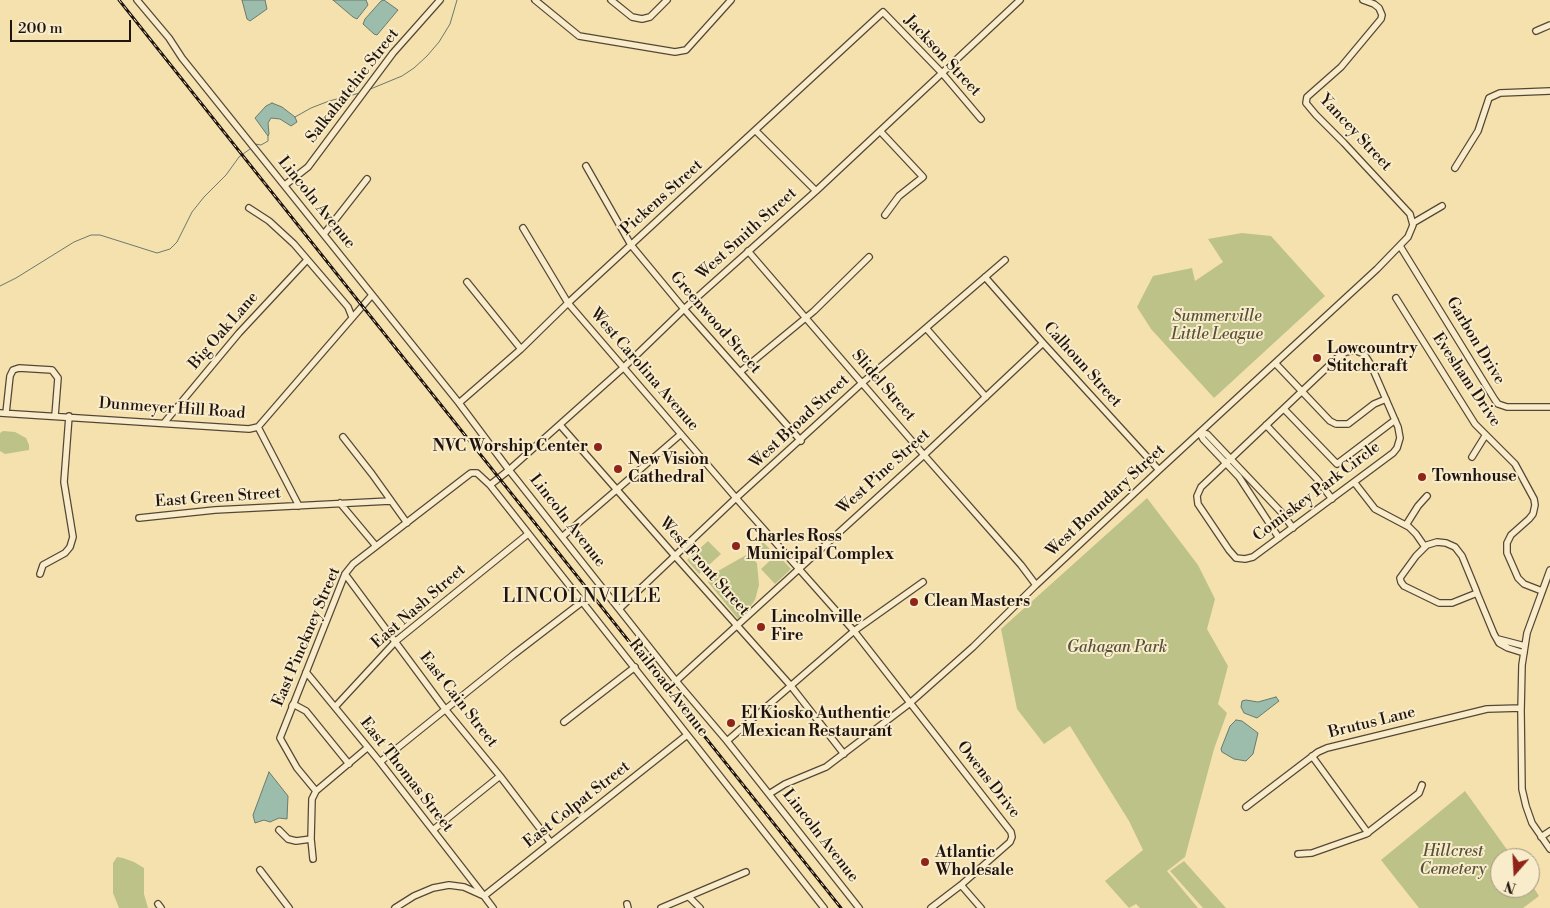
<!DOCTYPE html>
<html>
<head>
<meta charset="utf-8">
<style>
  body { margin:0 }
  #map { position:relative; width:1550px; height:908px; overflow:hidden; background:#f5e1ad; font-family:"Libre Bodoni",serif }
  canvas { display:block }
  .north { position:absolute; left:1490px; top:848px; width:50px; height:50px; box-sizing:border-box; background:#f8ecca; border:1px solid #a29680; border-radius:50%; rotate:199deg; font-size:14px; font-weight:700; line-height:20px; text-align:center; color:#201410 }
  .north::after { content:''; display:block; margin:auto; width:18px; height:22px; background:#8f2418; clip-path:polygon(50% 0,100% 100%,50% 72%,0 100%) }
  .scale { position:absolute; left:10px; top:20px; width:121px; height:22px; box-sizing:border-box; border:2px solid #201410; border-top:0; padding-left:6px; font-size:15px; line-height:18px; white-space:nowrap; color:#201410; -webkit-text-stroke:4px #f8ecca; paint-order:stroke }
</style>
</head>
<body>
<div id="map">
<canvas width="1550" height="908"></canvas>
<div class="north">N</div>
<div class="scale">200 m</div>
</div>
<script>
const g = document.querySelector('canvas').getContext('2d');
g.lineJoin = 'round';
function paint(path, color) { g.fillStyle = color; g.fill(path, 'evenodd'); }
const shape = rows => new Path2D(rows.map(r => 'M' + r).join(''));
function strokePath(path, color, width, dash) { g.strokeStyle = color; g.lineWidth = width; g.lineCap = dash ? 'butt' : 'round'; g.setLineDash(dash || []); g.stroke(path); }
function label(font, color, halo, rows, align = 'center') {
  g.font = font + ' "Libre Bodoni",serif'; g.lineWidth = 4; g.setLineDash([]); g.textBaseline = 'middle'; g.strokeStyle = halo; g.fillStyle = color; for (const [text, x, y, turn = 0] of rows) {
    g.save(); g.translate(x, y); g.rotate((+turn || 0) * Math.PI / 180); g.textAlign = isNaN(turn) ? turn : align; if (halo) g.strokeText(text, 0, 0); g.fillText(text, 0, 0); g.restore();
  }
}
const green = shape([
  [1242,233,1271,236,1325,296,1214,398,1151,329,1137,307,1153,276,1192,268,1195,281,1223,262,1208,239],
  [3,431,15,432,26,438,29,445,29,450,5,454,0,451,0,433],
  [1147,498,1198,565,1215,599,1207,629,1228,666,1218,704,1227,713,1214,749,1185,857,1167,871,1198,908,1140,908,1136,904,1129,908,1105,881,1143,850,1129,821,1070,726,1044,744,1017,709,1001,629],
  [708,541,721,554,699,574,687,560],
  [763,542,770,549,758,561,751,554],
  [748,554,757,563,759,585,755,600,750,607,738,619,708,582,709,576],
  [777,554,791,569,775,584,761,569],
  [1465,791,1513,858,1500,858,1500,888,1530,888,1530,882,1539,896,1523,908,1419,908,1381,860],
  [117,857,123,858,134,862,144,868,144,894,148,908,119,908,113,893,113,863],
  [1184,861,1226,908,1203,908,1170,871]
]);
const water = shape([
  [242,0,265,0,267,9,250,21,247,19,242,0],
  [333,0,366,0,368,5,357,19,353,17,333,0],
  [384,0,398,10,377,35,374,34,363,24,365,19,381,1,384,0],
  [272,103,282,107,295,117,297,122,291,126,280,119,271,118,268,123,269,134,268,136,255,118,266,106,272,103],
  [1276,697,1279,701,1257,718,1244,713,1241,707,1242,701,1246,700,1258,702,1276,697],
  [1236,720,1242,721,1258,733,1253,754,1246,761,1234,759,1222,752,1221,749,1230,726,1236,720],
  [269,772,288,796,287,819,279,818,270,822,264,820,255,823,253,815,269,772]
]);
const stream = shape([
  [368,90,402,76,414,68,427,56,439,42,450,24,457,0],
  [295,117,311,108,329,101,360,93],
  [255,144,261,145,268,141,268,136],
  [0,286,16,278,74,242,91,235,100,235,157,253,170,249,177,242,192,212,204,197,226,175,239,157,250,149]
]);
const minor = shape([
  [137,0,169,38,182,58,459,403,509,470,619,609,676,681,727,741,859,908],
  [535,0,579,36,675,52,686,50,731,0],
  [611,0,632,17,642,19,650,17,667,0],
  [1536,31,1550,25],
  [756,131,816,191],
  [880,131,923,177,899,196,885,215],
  [586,166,631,245,684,309,801,441],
  [1455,168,1478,131,1489,98,1500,93,1550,91],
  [285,185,308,167,393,53,440,0],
  [249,208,269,221,294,244,348,307,352,317],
  [1413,223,1442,206],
  [523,228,568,303,736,498,854,631,1011,832,1012,837,1010,842,961,885,931,908],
  [324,234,367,179],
  [1400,246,1495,400,1498,404,1507,407,1550,407],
  [748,251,924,455,1021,565,1036,585],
  [985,277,1043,343,1159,470],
  [467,282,521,349],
  [1396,298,1475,424,1515,464,1534,499,1535,505,1533,514,1529,519,1511,535,1507,543,1507,553,1518,578,1524,584,1542,591],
  [926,328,986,397],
  [1354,350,1364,354,1371,365,1398,427,1400,438,1397,448,1393,453,1253,557,1245,559,1236,558,1229,550,1198,504,1197,496,1201,487,1337,358,1346,352,1354,350],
  [1276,364,1330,421,1336,424,1348,424,1374,404,1386,399],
  [740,372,814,311,869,257],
  [459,403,521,349,568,303,883,12,942,73,981,119],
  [1284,409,1337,464,1395,420],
  [0,413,249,429,258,427,372,295],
  [6,413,10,376,13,370,19,368,52,370,58,378,55,416],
  [164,423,239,333,307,260],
  [560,425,675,556,791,686,844,754],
  [1266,425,1317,479,1332,499],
  [258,427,299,506],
  [1200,433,1207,434,1281,512,1293,528],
  [1200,433,1203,439,1239,477,1279,538],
  [343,437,372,474,407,523],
  [1472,457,1485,436],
  [1354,482,1375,509,1409,527,1416,534,1425,547],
  [490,485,509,470,623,368,684,309,816,191,1020,0],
  [340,503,376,546],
  [139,518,215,510,390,501],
  [1406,525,1418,506,1427,496],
  [562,537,681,434],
  [1550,570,1527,633,1522,665,1521,711,1522,789,1526,806,1532,823,1550,849],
  [40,574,43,565,65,553,70,547,73,537,64,482,69,416],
  [345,574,445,709,500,776,551,843],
  [1477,593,1452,603,1439,603,1404,586,1401,582,1400,578,1416,556,1427,545,1437,542,1446,543,1455,547,1462,556,1476,590,1477,593,1494,634,1499,643,1508,648,1524,653],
  [619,609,736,498,862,383,1005,260],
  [1498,639,1525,646],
  [306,672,380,762,484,896,687,735],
  [676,681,924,455,1043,343],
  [292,706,293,704,306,711,349,764],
  [335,707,396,641,528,534],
  [564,722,635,667],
  [727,741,854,631,923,582],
  [1312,756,1368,833],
  [380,762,513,655,582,602],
  [316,791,297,768,280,738,345,574,353,564,467,476,471,473,477,473,490,485,824,908],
  [769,794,785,784,826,767,910,703,973,647,1036,585,1159,470,1377,269,1408,237,1413,225,1410,214,1344,143,1316,115,1306,103,1307,97,1341,67,1381,19,1382,15,1379,8,1374,4,1363,0],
  [1246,807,1318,752,1327,748,1487,709,1521,708],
  [279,830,288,839,296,841,311,839],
  [433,830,500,776],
  [1541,837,1550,831],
  [1298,854,1312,853,1366,834,1419,793,1422,785],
  [313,859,311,839,312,799,316,791,367,748],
  [260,870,289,908],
  [961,885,981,908],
  [689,897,700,908],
  [158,904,161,908],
  [627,904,628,908],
  [395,908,414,896,433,888,449,885,464,887,484,896,493,908],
  [661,908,746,872]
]);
const rail = shape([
  [119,0,841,908]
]);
const markers = [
  [1317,358,5,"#8f2418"],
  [598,447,5,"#8f2418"],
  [618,469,5,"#8f2418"],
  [1422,477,5,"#8f2418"],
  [736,546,5,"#8f2418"],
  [914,602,5,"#8f2418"],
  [761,627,5,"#8f2418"],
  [731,723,5,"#8f2418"],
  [925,862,5,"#8f2418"]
];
const streetNames = [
  ["Jackson Street",942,56,47],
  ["Salkahatchie Street",353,86,-52],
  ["Yancey Street",1355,133,47],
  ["Pickens Street",662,198,-42],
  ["Lincoln Avenue",316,203,51],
  ["West Smith Street",747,234,-42],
  ["Greenwood Street",715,323,49],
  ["Big Oak Lane",224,331,-49],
  ["Garbon Drive",1475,341,59],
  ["Calhoun Street",1082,365,48],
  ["West Carolina Avenue",644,370,49],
  ["Evesham Drive",1466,380,56],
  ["Slidel Street",883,386,49],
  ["Dunmeyer Hill Road",172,409,4],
  ["West Broad Street",800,422,-43],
  ["West Pine Street",884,472,-42],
  ["Comiskey Park Circle",1317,492,-37],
  ["East Green Street",218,498,-4],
  ["West Boundary Street",1106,501,-43],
  ["Lincoln Avenue",567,521,52],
  ["West Front Street",704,567,48],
  ["East Nash Street",419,607,-41],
  ["East Pinckney Street",307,637,-67],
  ["Railroad Avenue",668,688,52],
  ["East Cain Street",458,700,52],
  ["Brutus Lane",1372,723,-14],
  ["East Thomas Street",406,775,52],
  ["Owens Drive",988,780,52],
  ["East Colpat Street",577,805,-38],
  ["Lincoln Avenue",820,836,52]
];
const parkNames = [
  ["Summerville",1217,317],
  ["Little League",1217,335],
  ["Gahagan Park",1117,648],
  ["Hillcrest",1453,852],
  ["Cemetery",1453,870]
];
const poiNames = [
  ["Lowcountry",1327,349],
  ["Stitchcraft",1327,367],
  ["NVC Worship Center",588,447,"right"],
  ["New Vision",628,460],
  ["Cathedral",628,478],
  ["Townhouse",1432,477],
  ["Charles Ross",746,537],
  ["Municipal Complex",746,555],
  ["Clean Masters",924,602],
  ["Lincolnville",771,618],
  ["Fire",771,636],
  ["El Kiosko Authentic",741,714],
  ["Mexican Restaurant",741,732],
  ["Atlantic",935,853],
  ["Wholesale",935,871]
];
const quarterNames = [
  ["LINCOLNVILLE",582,597]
];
paint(green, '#bdc289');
paint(water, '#9cbdac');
strokePath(water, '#6a796e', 1);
strokePath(stream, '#6a796e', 1);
strokePath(minor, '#554737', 8);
strokePath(minor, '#f8ecca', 5.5);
strokePath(rail, '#201410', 3);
strokePath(rail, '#f8ecca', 1, [4]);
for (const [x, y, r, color] of markers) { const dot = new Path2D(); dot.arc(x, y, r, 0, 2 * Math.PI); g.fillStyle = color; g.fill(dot); strokePath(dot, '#f8ecca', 2); }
label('16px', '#201410', '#f8ecca', streetNames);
label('italic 16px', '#57513a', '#f8ecca', parkNames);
label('bold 16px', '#201410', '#f8ecca', poiNames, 'left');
g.letterSpacing = '1px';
label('19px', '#201410', '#f8ecca', quarterNames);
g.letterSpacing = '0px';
</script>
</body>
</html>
